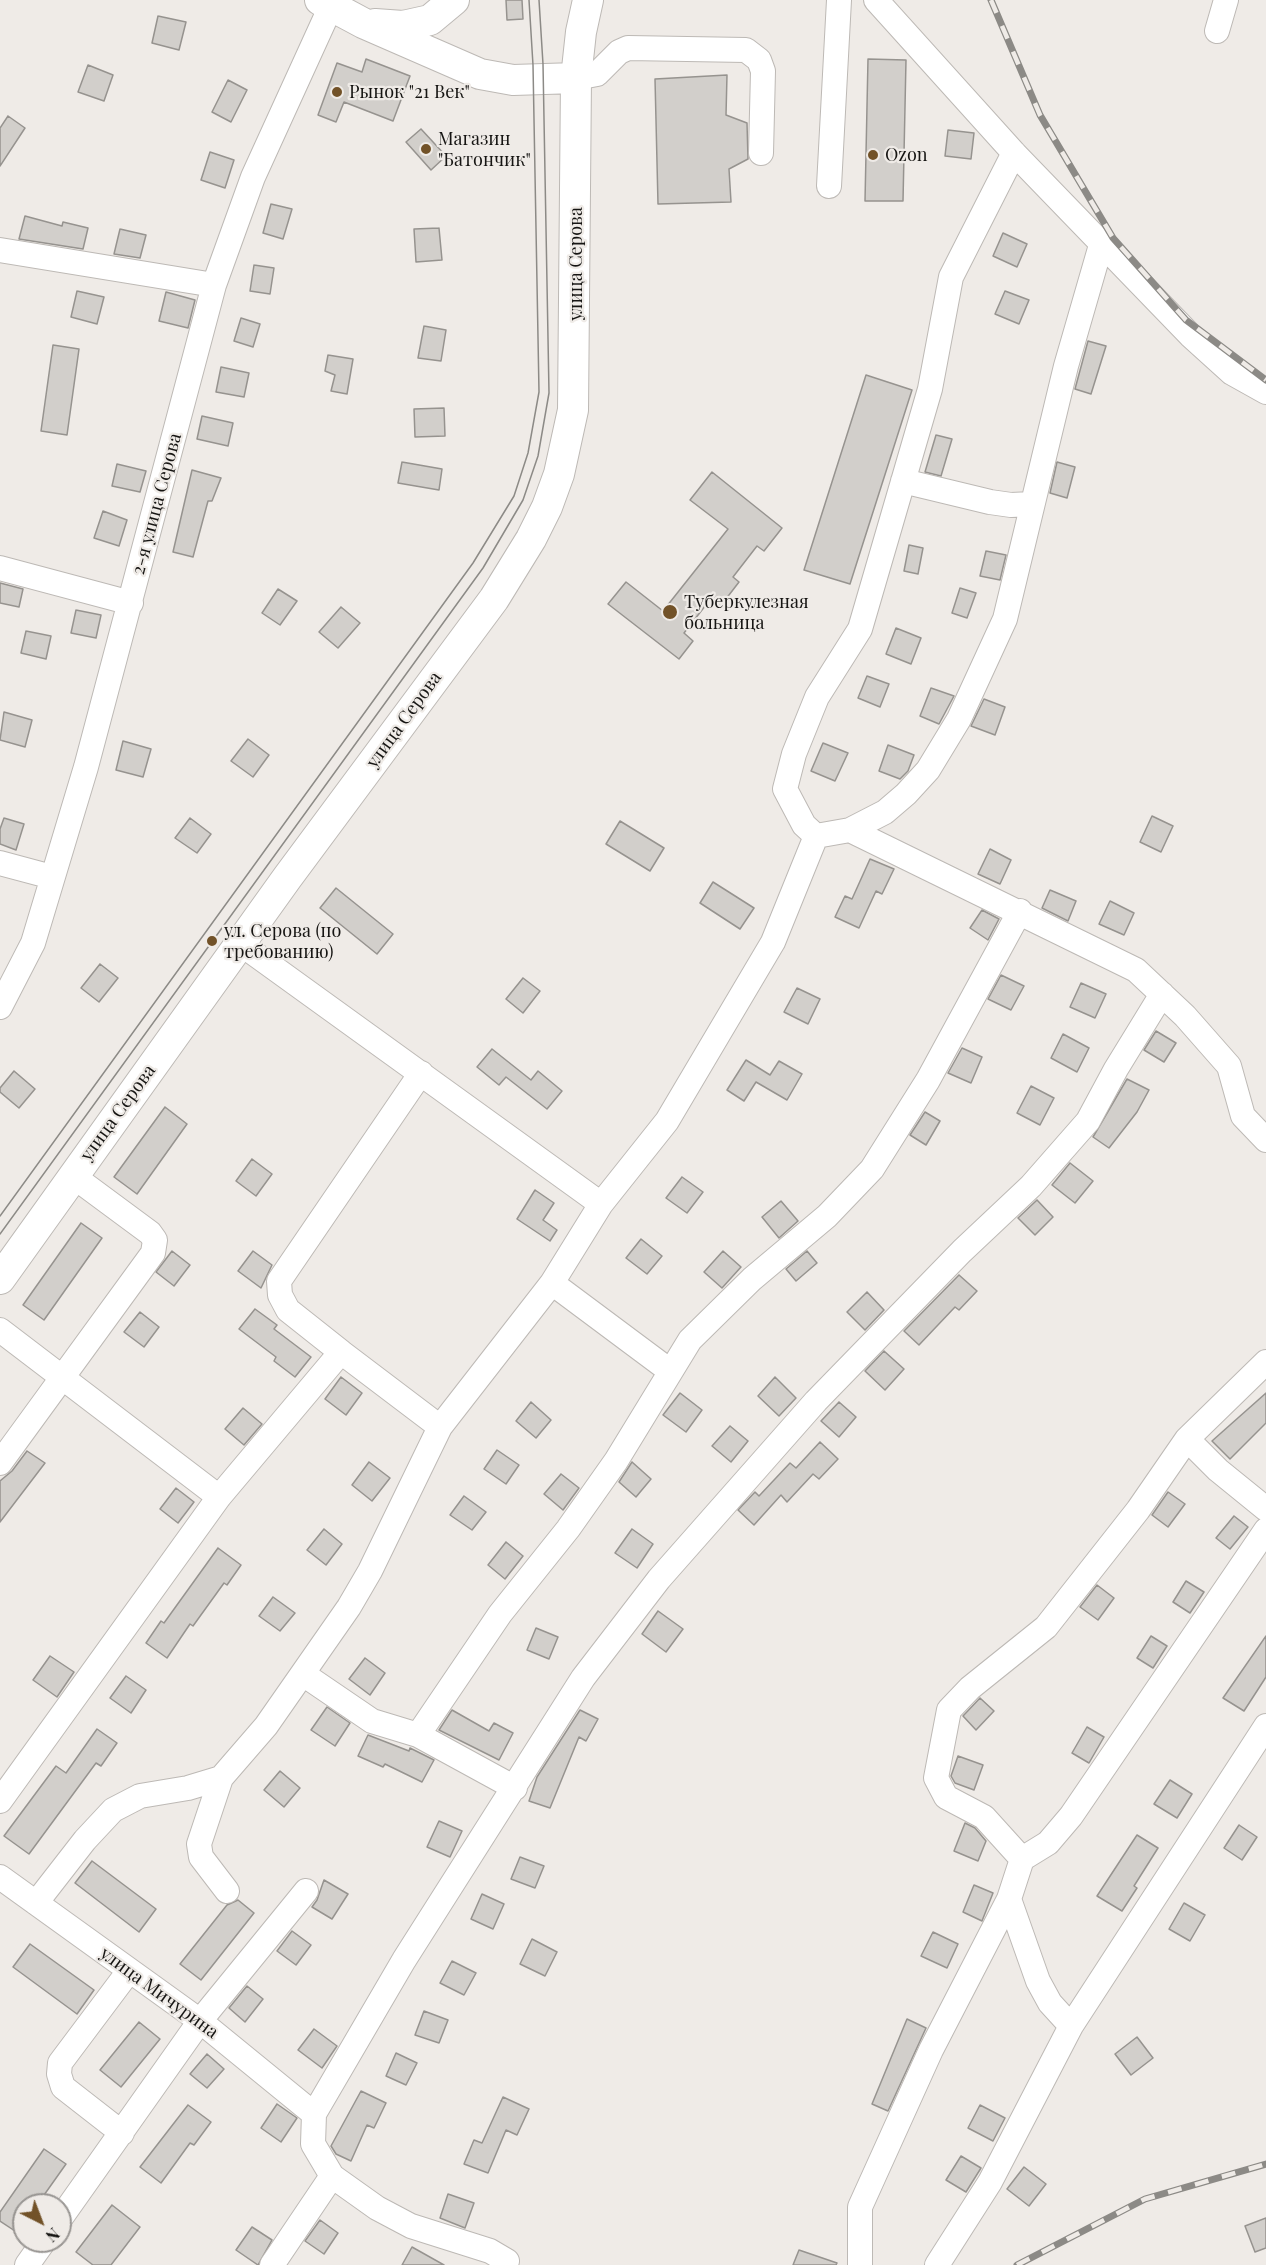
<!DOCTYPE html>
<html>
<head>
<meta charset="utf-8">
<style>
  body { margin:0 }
  #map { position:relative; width:1266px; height:2265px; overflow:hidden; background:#efebe7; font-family:"Playfair Display",serif }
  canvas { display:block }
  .north { position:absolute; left:12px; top:2193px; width:60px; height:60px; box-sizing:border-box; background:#efebe7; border:2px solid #989592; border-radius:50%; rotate:138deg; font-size:16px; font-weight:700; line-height:24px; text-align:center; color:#161513 }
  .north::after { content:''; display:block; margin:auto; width:21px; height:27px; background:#725228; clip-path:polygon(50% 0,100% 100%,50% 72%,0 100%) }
</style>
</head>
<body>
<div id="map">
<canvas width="1266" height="2265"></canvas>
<div class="north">N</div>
</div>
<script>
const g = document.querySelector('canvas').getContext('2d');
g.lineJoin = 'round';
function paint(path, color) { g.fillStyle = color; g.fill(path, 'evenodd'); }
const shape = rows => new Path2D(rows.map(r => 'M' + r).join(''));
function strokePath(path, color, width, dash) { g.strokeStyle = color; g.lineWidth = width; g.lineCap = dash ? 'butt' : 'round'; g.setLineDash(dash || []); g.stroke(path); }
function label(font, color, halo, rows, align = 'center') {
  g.font = font + ' "Playfair Display",serif'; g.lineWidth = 4.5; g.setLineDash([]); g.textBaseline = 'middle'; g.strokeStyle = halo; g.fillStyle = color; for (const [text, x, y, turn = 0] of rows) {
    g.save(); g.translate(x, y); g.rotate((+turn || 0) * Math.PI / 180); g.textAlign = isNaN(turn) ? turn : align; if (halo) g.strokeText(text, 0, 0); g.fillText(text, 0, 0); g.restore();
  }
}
const building = shape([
  [506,0,522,0,523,19,507,20,506,0],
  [158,16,186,22,179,50,152,43,158,16],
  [366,59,410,76,393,121,344,102,336,122,318,115,337,63,362,72,366,59],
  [868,59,906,60,903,201,865,201,868,59],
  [88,65,113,75,104,101,78,92,88,65],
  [727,75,726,115,747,123,748,159,729,169,731,202,658,204,655,79,727,75],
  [228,80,247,90,231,122,212,112,228,80],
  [8,116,25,128,0,166,0,128,8,116],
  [421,129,446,156,431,170,406,142,421,129],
  [948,130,974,133,971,159,945,156,948,130],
  [210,152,234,160,225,188,201,180,210,152],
  [271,204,292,209,283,239,263,233,271,204],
  [25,216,62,226,63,222,88,228,83,249,19,239,25,216],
  [439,228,442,260,416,262,414,229,439,228],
  [120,229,146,235,140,258,114,254,120,229],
  [1003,233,1027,244,1017,267,993,256,1003,233],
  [254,265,274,268,270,294,250,291,254,265],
  [77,291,104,297,97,324,71,317,77,291],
  [1005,291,1029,300,1019,324,995,314,1005,291],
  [166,292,195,300,188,328,159,321,166,292],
  [241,318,260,324,253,347,234,341,241,318],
  [424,326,446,330,441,361,418,358,424,326],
  [1088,341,1106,346,1091,394,1075,389,1088,341],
  [53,345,79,349,67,435,41,431,53,345],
  [328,355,353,359,347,394,331,391,335,375,325,371,328,355],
  [221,367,249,373,244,397,216,392,221,367],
  [866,375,912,390,850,584,804,570,866,375],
  [444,408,445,436,415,437,414,409,444,408],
  [202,416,233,423,228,446,197,439,202,416],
  [936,435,952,439,941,476,925,472,936,435],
  [402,462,442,469,439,490,398,483,402,462],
  [1057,462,1075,467,1067,498,1050,493,1057,462],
  [117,464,146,471,140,492,112,486,117,464],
  [192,470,221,478,212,501,208,501,193,557,173,552,192,470],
  [712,472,782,528,764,551,757,546,733,577,739,582,719,608,709,601,684,633,693,641,679,659,608,604,626,582,663,611,728,529,690,500,712,472],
  [103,511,127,520,119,546,94,538,103,511],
  [909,545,923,548,918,574,904,571,909,545],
  [986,551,1006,555,1000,580,980,576,986,551],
  [0,583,23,589,19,607,0,603,0,583],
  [960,588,976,593,967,618,952,613,960,588],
  [278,589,297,601,280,625,262,613,278,589],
  [341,607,360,623,338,648,319,632,341,607],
  [76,610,101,615,96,638,71,633,76,610],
  [896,628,921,638,911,664,886,654,896,628],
  [26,631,51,636,46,659,21,653,26,631],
  [867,676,889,684,880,707,858,698,867,676],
  [931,688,954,696,939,724,920,716,931,688],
  [984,699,1005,707,995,735,971,726,984,699],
  [4,712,32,720,25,747,0,740,4,712],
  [248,739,269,755,253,777,231,761,248,739],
  [123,741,151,749,143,777,116,770,123,741],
  [823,743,848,753,835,781,811,771,823,743],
  [888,745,914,755,908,771,900,779,879,771,888,745],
  [1152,816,1173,826,1161,852,1140,842,1152,816],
  [4,818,24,824,16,850,0,844,0,829,4,818],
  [190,818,211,834,197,853,175,838,190,818],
  [620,821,664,848,650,871,606,844,620,821],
  [990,849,1011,860,1000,884,978,874,990,849],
  [870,859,894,869,882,894,876,891,859,928,835,917,845,896,852,899,870,859],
  [713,882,754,908,740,929,700,903,713,882],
  [336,888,393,934,377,954,320,908,336,888],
  [1050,890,1076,901,1068,921,1042,908,1050,890],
  [1110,901,1134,913,1124,935,1099,924,1110,901],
  [982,910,999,919,988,940,970,928,982,910],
  [100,964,118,978,99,1002,81,988,100,964],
  [1001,975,1024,986,1011,1010,988,999,1001,975],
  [523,978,540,991,523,1013,506,999,523,978],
  [1081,983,1106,994,1095,1018,1070,1007,1081,983],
  [797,988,820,999,808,1024,784,1012,797,988],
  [1156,1031,1176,1043,1164,1062,1144,1050,1156,1031],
  [1063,1034,1089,1048,1077,1072,1051,1058,1063,1034],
  [962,1048,982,1057,971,1083,948,1073,962,1048],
  [492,1049,531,1080,538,1071,562,1091,547,1109,506,1077,499,1085,477,1067,492,1049],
  [746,1060,770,1075,779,1061,802,1074,787,1100,756,1082,744,1101,727,1090,746,1060],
  [14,1071,35,1089,19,1108,0,1092,0,1088,14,1071],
  [1127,1079,1149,1090,1137,1112,1109,1148,1093,1137,1127,1079],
  [1031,1086,1054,1098,1040,1125,1017,1113,1031,1086],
  [165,1107,187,1124,137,1194,114,1177,165,1107],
  [925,1112,940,1121,926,1145,910,1135,925,1112],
  [252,1159,272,1174,256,1196,236,1181,252,1159],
  [1070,1163,1093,1181,1075,1203,1052,1185,1070,1163],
  [682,1177,703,1192,687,1213,666,1198,682,1177],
  [535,1190,554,1203,543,1220,557,1230,550,1241,517,1219,535,1190],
  [1037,1200,1053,1217,1035,1235,1018,1218,1037,1200],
  [781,1201,798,1221,779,1238,762,1217,781,1201],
  [81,1223,102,1238,44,1320,23,1305,81,1223],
  [641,1239,662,1256,647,1274,626,1258,641,1239],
  [172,1251,190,1265,174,1286,156,1272,172,1251],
  [253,1251,272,1265,261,1288,238,1271,253,1251],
  [723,1251,741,1267,722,1288,704,1272,723,1251],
  [807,1251,817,1263,796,1281,786,1269,807,1251],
  [959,1275,977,1291,959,1310,955,1307,919,1345,904,1331,959,1275],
  [867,1292,884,1310,865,1330,847,1312,867,1292],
  [255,1309,277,1325,274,1329,311,1357,295,1377,274,1361,276,1357,239,1329,255,1309],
  [140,1312,159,1327,144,1347,124,1332,140,1312],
  [884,1351,904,1369,885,1390,865,1371,884,1351],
  [341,1377,362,1393,346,1415,325,1399,341,1377],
  [775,1377,796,1398,779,1416,758,1396,775,1377],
  [680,1393,702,1410,686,1432,663,1415,680,1393],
  [1266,1393,1266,1423,1230,1459,1212,1441,1266,1393],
  [531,1402,551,1420,536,1438,516,1421,531,1402],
  [839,1402,856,1417,839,1437,821,1421,839,1402],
  [243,1408,262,1424,244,1445,225,1429,243,1408],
  [730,1426,748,1441,731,1462,712,1446,730,1426],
  [820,1442,838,1459,819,1479,813,1474,787,1502,781,1495,754,1525,738,1510,755,1492,759,1496,790,1463,796,1468,820,1442],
  [497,1450,519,1465,506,1484,484,1469,497,1450],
  [27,1451,45,1463,0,1522,0,1481,12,1471,27,1451],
  [369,1462,390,1478,372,1501,352,1485,369,1462],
  [632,1462,651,1479,636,1497,619,1482,632,1462],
  [561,1474,579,1488,563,1510,544,1494,561,1474],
  [176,1488,194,1502,178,1523,160,1509,176,1488],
  [1168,1492,1185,1504,1168,1527,1152,1515,1168,1492],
  [464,1496,486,1512,472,1530,450,1515,464,1496],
  [1234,1516,1248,1527,1230,1549,1216,1538,1234,1516],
  [324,1529,342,1544,326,1565,307,1550,324,1529],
  [632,1529,653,1544,637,1568,615,1553,632,1529],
  [506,1542,523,1556,505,1579,488,1565,506,1542],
  [218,1548,241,1565,227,1585,224,1583,193,1626,190,1624,167,1658,146,1643,161,1621,164,1623,218,1548],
  [1186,1581,1204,1592,1190,1613,1173,1602,1186,1581],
  [1097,1585,1114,1598,1098,1620,1080,1607,1097,1585],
  [273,1597,295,1613,280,1631,259,1616,273,1597],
  [658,1611,683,1629,666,1652,642,1634,658,1611],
  [536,1628,558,1637,549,1659,527,1650,536,1628],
  [1151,1636,1167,1646,1153,1668,1137,1658,1151,1636],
  [1266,1636,1266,1677,1244,1711,1223,1698,1266,1636],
  [50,1656,74,1672,57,1697,33,1680,50,1656],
  [365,1658,385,1673,370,1695,349,1679,365,1658],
  [126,1676,146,1690,131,1713,110,1698,126,1676],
  [980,1698,994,1711,976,1730,963,1716,980,1698],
  [327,1707,350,1723,335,1746,311,1730,327,1707],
  [452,1710,489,1731,494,1723,513,1733,499,1760,439,1730,452,1710],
  [580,1710,598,1719,586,1741,579,1737,550,1808,529,1801,537,1777,580,1710],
  [1087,1727,1104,1737,1089,1763,1072,1753,1087,1727],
  [97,1729,117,1743,101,1766,96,1763,29,1854,4,1836,56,1766,66,1773,97,1729],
  [368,1735,409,1751,410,1748,434,1760,422,1782,385,1764,383,1767,358,1756,368,1735],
  [958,1756,983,1765,974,1790,955,1783,951,1776,958,1756],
  [280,1771,300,1788,284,1807,264,1790,280,1771],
  [1170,1780,1192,1794,1177,1818,1154,1804,1170,1780],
  [439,1821,462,1831,450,1857,427,1847,439,1821],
  [965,1823,975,1828,986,1841,978,1861,954,1851,965,1823],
  [1239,1825,1257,1837,1242,1860,1224,1848,1239,1825],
  [1137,1835,1158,1848,1134,1886,1137,1888,1122,1911,1097,1896,1137,1835],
  [520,1857,544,1866,535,1888,511,1879,520,1857],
  [92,1861,156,1909,139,1932,75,1883,92,1861],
  [324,1880,348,1894,332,1919,312,1907,317,1900,324,1880],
  [974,1885,993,1893,982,1921,963,1912,974,1885],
  [482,1894,504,1904,493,1929,471,1919,482,1894],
  [238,1900,254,1913,201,1980,180,1964,227,1905,238,1900],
  [1184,1903,1205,1915,1190,1941,1169,1929,1184,1903],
  [292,1931,311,1945,296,1965,277,1951,292,1931],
  [933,1932,958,1944,947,1968,921,1956,933,1932],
  [532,1939,557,1952,545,1976,520,1964,532,1939],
  [30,1944,94,1990,77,2014,13,1967,30,1944],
  [452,1961,476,1973,464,1995,440,1983,452,1961],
  [247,1986,263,1999,245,2022,229,2008,247,1986],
  [424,2011,448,2020,439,2043,415,2035,424,2011],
  [907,2019,926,2028,888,2111,872,2104,907,2019],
  [139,2022,160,2039,121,2087,100,2070,139,2022],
  [314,2029,337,2046,322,2068,298,2050,314,2029],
  [1137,2037,1153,2058,1131,2075,1115,2054,1137,2037],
  [396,2053,417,2063,406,2085,386,2076,396,2053],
  [207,2054,224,2069,207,2088,190,2074,207,2054],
  [361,2091,386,2103,374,2128,367,2125,351,2161,336,2154,331,2146,361,2091],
  [503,2097,529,2109,517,2135,506,2130,488,2173,464,2164,474,2140,482,2143,503,2097],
  [277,2104,297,2118,281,2142,261,2128,277,2104],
  [188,2105,211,2122,194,2145,190,2143,161,2183,140,2167,188,2105],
  [980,2105,1005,2118,993,2141,968,2128,980,2105],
  [44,2149,66,2164,37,2205,24,2205,24,2224,18,2233,0,2221,0,2212,44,2149],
  [961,2156,981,2168,966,2192,946,2180,961,2156],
  [1024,2167,1046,2184,1029,2206,1007,2189,1024,2167],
  [448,2194,474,2203,465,2228,440,2218,448,2194],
  [112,2205,140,2227,111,2265,93,2265,76,2252,112,2205],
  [1266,2218,1266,2248,1255,2252,1245,2226,1266,2218],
  [320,2220,338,2233,324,2254,305,2241,320,2220],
  [252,2227,272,2240,258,2265,236,2250,252,2227],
  [412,2247,444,2265,402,2265,412,2247],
  [799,2250,837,2263,836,2265,793,2265,799,2250]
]);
const minor = shape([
  [876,0,1014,153,1190,335,1232,373,1266,392],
  [1217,31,1226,0],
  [576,78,597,74,619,52,628,48,746,50,759,60,763,71,761,153],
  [829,186,839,0],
  [0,250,214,285],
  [903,481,990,502,1011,505,1032,504],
  [0,568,131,603],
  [850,830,1136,970,1185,1016,1229,1066,1243,1116,1266,1140],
  [816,836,850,830,885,812,906,794,928,770,959,719,1005,619,1066,366,1101,245],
  [0,863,52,877],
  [0,1007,33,943,86,767,214,285,253,177,331,6],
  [601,1204,667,1121,773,942,816,836,804,825,785,789,794,754,817,697,860,629,930,389,951,277,1014,153],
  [552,1283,670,1371],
  [0,1330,219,1497],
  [341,1352,288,1310,280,1295,279,1281,421,1073],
  [1266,1362,1187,1439,1218,1470,1266,1509],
  [0,1463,153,1253,155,1240,150,1233,73,1176],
  [303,1674,372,1721,418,1735,515,1788],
  [418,1735,500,1614,568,1529,616,1461,690,1340,752,1279,827,1216,872,1169,928,1080,1020,911],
  [221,1778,199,1844,201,1857,227,1891],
  [0,1801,219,1497,341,1352,440,1427,552,1283,601,1204,241,944],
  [1022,1859,984,1817,946,1797,936,1778,949,1710,970,1688,1046,1627,1138,1510,1187,1439],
  [0,1877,200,2021,314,2114],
  [36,1903,85,1840,113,1810,140,1796,188,1788,221,1778,266,1726,349,1607,370,1571,440,1427],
  [1071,2026,1050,2003,1038,1981,1009,1899,1022,1859,1048,1843,1071,1816,1266,1530],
  [122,2133,63,2087,59,2074,60,2063,129,1971],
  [60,2219,200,2021,306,1891],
  [27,2265,44,2241],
  [272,2265,332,2176],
  [505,2265,507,2261,490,2251,411,2226,377,2208,332,2176,313,2144,314,2114,404,1960,583,1678,659,1579,816,1401,962,1251,1031,1186,1088,1121,1116,1069,1162,994],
  [860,2265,860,2207,931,2050,1009,1899],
  [937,2265,990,2182,1071,2026,1266,1726]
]);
const major = shape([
  [320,0,363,23,480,74,513,80,576,78],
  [375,24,403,26,430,20,454,0],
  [0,1279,287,878,494,599,531,539,547,507,559,474,573,410,576,78,581,32,588,0]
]);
const tram = shape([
  [0,1216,473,563,514,496,528,453,539,392,533,65,529,0],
  [0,1234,483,568,523,500,538,456,549,393,543,64,539,0]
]);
const rail = shape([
  [991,0,1040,115,1113,238,1186,320,1266,380],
  [1017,2265,1145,2199,1266,2164]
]);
const markers = [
  [337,92,6,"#725228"],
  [426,149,6,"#725228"],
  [873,155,6,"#725228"],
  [670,612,8,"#725228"],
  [212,941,6,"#725228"]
];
const poiNames = [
  ["Рынок \"21 Век\"",349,92],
  ["Магазин",438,139],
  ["\"Батончик\"",438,160],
  ["Ozon",885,155],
  ["Туберкулезная",684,602],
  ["больница",684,623],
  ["ул. Серова (по",224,931],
  ["требованию)",224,952]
];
const streetNames = [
  ["улица Серова",576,264,-90],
  ["2-я улица Серова",157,504,-75],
  ["улица Серова",404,720,-54],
  ["улица Серова",118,1113,-54],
  ["улица Мичурина",159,1993,36]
];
paint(building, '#d2cfcb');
strokePath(building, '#96938f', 1.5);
strokePath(minor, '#bdb9b5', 26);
strokePath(major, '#bdb9b5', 32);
strokePath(minor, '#fff', 24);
strokePath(major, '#fff', 30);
strokePath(tram, '#8c8a86', 1.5);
strokePath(rail, '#8c8a86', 7);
strokePath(rail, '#efebe7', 4.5, [14]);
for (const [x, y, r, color] of markers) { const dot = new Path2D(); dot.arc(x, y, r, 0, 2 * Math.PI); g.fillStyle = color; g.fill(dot); strokePath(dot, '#efebe7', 2); }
label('18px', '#161513', '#efebe7', poiNames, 'left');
label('18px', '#161513', '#efebe7', streetNames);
</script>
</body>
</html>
